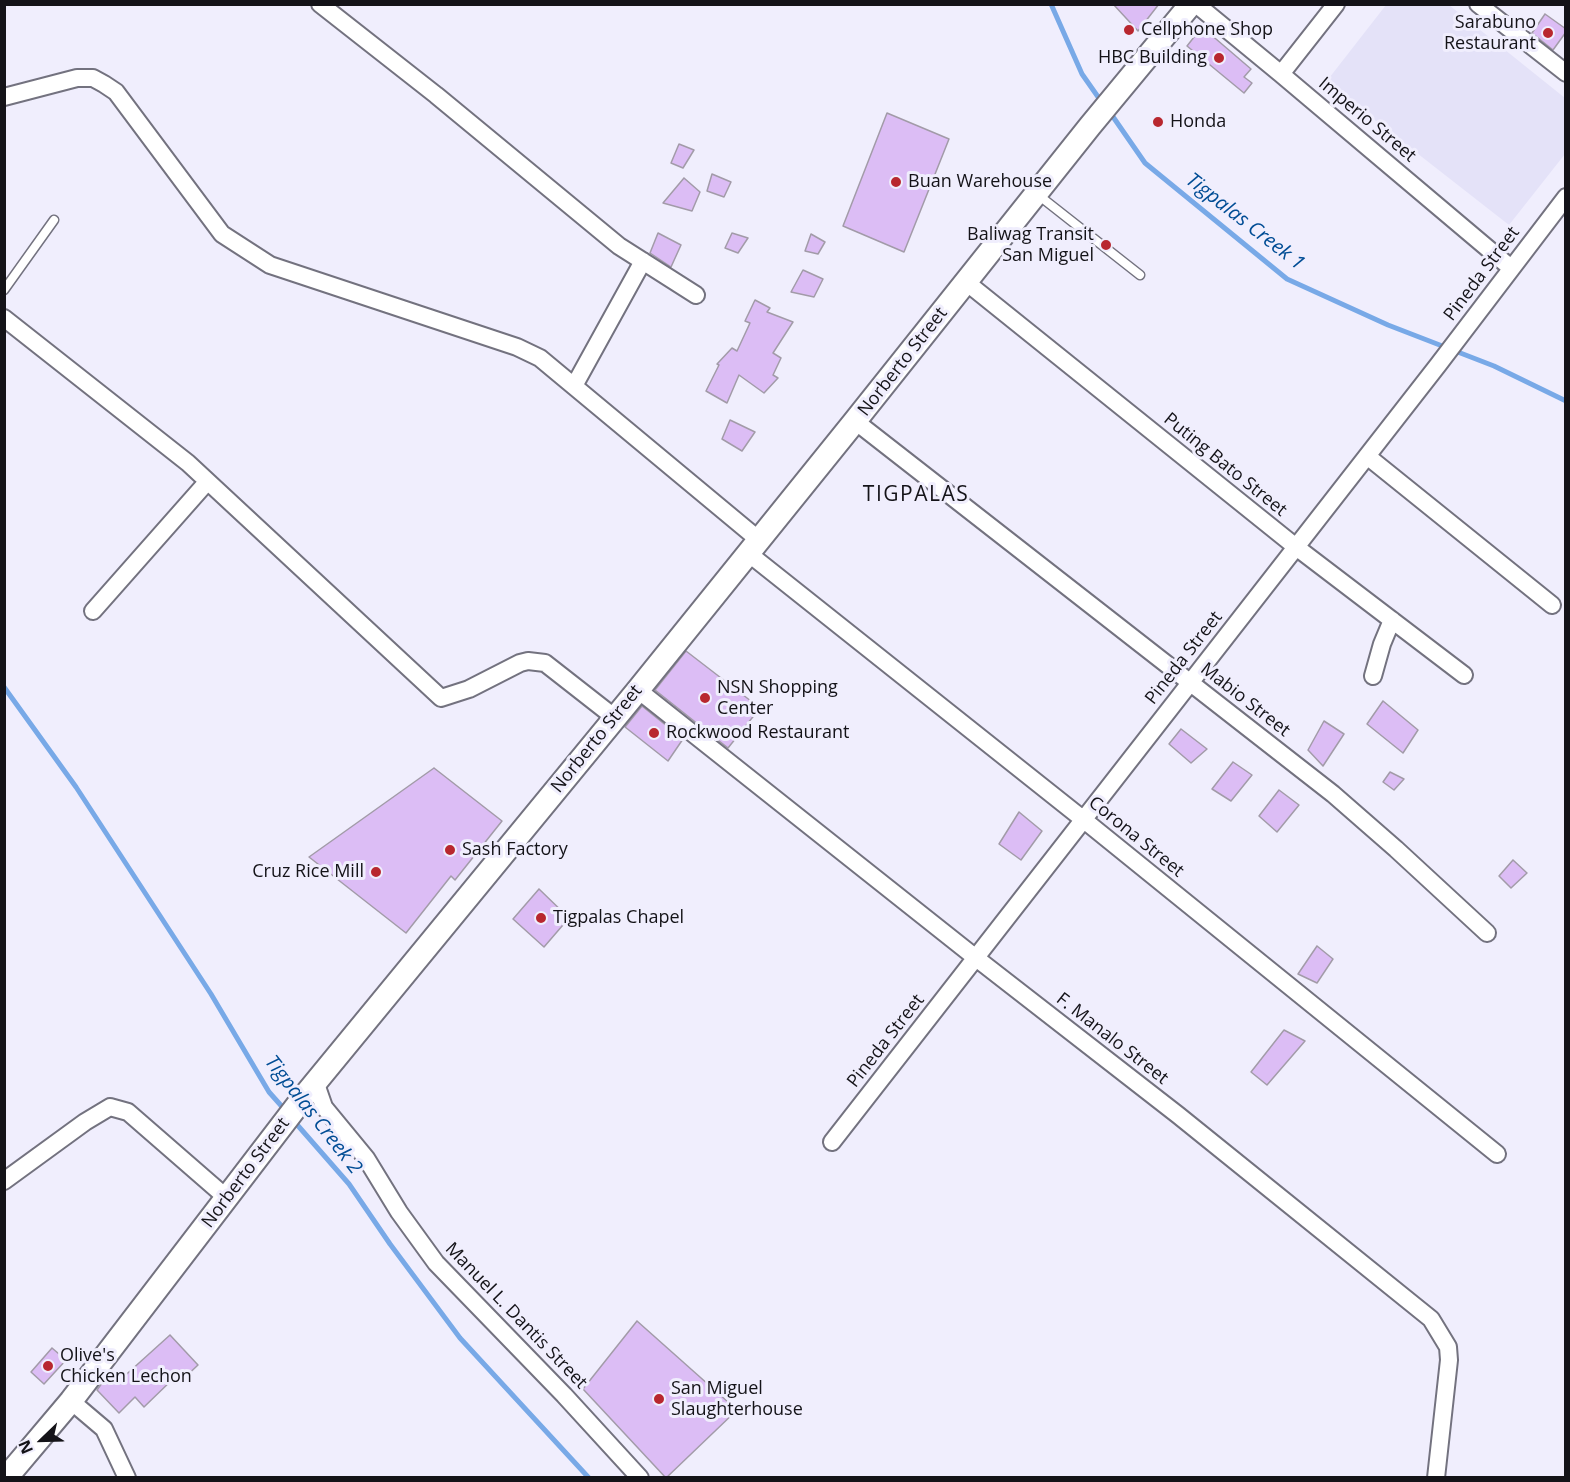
<!DOCTYPE html>
<html>
<head>
<meta charset="utf-8">
<style>
  body { margin:0 }
  #map { position:relative; width:1570px; height:1482px; overflow:hidden; background:#f0eefd; font-family:"Open Sans",sans-serif }
  canvas { display:block }
  .frame { position:absolute; inset:0; border:6px solid #141318; pointer-events:none }
  .north { position:absolute; left:12px; top:1410px; width:60px; height:60px; -webkit-text-stroke:4px #f0eefd; paint-order:stroke; rotate:247deg; font-size:16px; font-weight:700; line-height:24px; text-align:center; color:#141318 }
  .north::after { content:''; display:block; margin:auto; width:21px; height:27px; background:#141318; clip-path:polygon(50% 0,100% 100%,50% 72%,0 100%) }
</style>
</head>
<body>
<div id="map">
<canvas width="1570" height="1482"></canvas>
<div class="frame"></div>
<div class="north">N</div>
</div>
<script>
const g = document.querySelector('canvas').getContext('2d');
g.lineJoin = 'round';
function paint(path, color) { g.fillStyle = color; g.fill(path, 'evenodd'); }
const shape = rows => new Path2D(rows.map(r => 'M' + r).join(''));
function strokePath(path, color, width, dash) { g.strokeStyle = color; g.lineWidth = width; g.lineCap = dash ? 'butt' : 'round'; g.setLineDash(dash || []); g.stroke(path); }
function label(font, color, halo, rows, align = 'center') {
  g.font = font + ' "Open Sans",sans-serif'; g.lineWidth = 6; g.setLineDash([]); g.textBaseline = 'middle'; g.strokeStyle = halo; g.fillStyle = color; for (const [text, x, y, turn = 0] of rows) {
    g.save(); g.translate(x, y); g.rotate((+turn || 0) * Math.PI / 180); g.textAlign = isNaN(turn) ? turn : align; if (halo) g.strokeText(text, 0, 0); g.fillText(text, 0, 0); g.restore();
  }
}
const built = shape([
  [1386,5,1449,5,1565,98,1565,154,1509,225,1326,82]
]);
const stream = shape([
  [1051,4,1082,74,1103,104],
  [1109,111,1145,163,1287,279,1388,325,1494,366,1566,401],
  [4,687,76,787,211,994,269,1092,285,1110],
  [293,1120,349,1184,390,1244,460,1338,589,1478]
]);
const building = shape([
  [1113,4,1159,4,1138,31,1113,4],
  [1545,14,1566,29,1566,32,1553,50,1532,33,1545,14],
  [1202,27,1251,69,1244,77,1252,83,1244,93,1187,46,1202,27],
  [887,113,949,139,904,252,843,226,887,113],
  [679,144,694,150,683,168,671,163,679,144],
  [712,174,731,182,724,197,707,191,712,174],
  [684,178,700,192,692,211,663,203,684,178],
  [658,233,681,245,671,267,650,253,658,233],
  [732,233,748,238,738,253,725,248,732,233],
  [811,234,825,242,818,254,805,251,811,234],
  [803,270,823,279,814,297,791,292,803,270],
  [755,300,770,308,767,312,793,322,773,353,781,358,773,375,778,378,764,393,739,375,727,403,706,391,719,365,717,364,732,348,737,351,750,323,745,321,755,300],
  [730,420,755,432,742,451,722,439,730,420],
  [686,651,760,708,728,748,655,690,686,651],
  [1383,701,1418,730,1403,753,1367,724,1383,701],
  [642,706,683,739,668,761,625,727,642,706],
  [1324,721,1344,734,1323,766,1308,750,1324,721],
  [1181,729,1207,749,1191,763,1169,744,1181,729],
  [1233,762,1252,775,1231,801,1212,789,1233,762],
  [434,768,502,821,455,880,451,876,406,933,309,857,434,768],
  [1390,772,1404,779,1394,790,1383,782,1390,772],
  [1279,790,1299,805,1277,832,1259,816,1279,790],
  [1019,812,1042,831,1021,860,999,844,1019,812],
  [1513,860,1527,873,1511,888,1499,876,1513,860],
  [539,889,569,918,544,947,513,919,539,889],
  [1317,946,1333,959,1317,983,1298,974,1317,946],
  [1284,1030,1305,1041,1267,1085,1251,1072,1284,1030],
  [637,1321,737,1410,666,1478,583,1389,637,1321],
  [170,1335,198,1365,181,1381,176,1376,144,1407,135,1397,119,1413,97,1390,110,1372,119,1381,170,1335],
  [52,1348,66,1360,44,1384,31,1372,52,1348]
]);
const service = shape([
  [1037,194,1140,275],
  [4,290,54,220]
]);
const minor = shape([
  [320,4,436,95,619,246,696,295],
  [1196,4,1281,74,1511,268],
  [1478,4,1566,73],
  [1281,74,1336,4],
  [4,97,77,78,93,78,104,84,116,92,222,234,270,265,517,347,540,358,759,540],
  [966,282,1296,547,1464,675],
  [4,318,188,463,441,698,469,689,520,663,528,661,545,663,614,717],
  [574,386,643,261],
  [855,421,1333,794,1396,849,1487,933],
  [1367,456,1552,605],
  [748,553,1084,820,1497,1154],
  [93,611,207,482],
  [1373,676,1382,644,1392,620],
  [638,690,976,958,1178,1115,1431,1319,1448,1347,1449,1360,1436,1478],
  [316,1084,324,1107,366,1158,399,1212,436,1263,564,1395,640,1478],
  [832,1142,1438,365,1566,197],
  [4,1181,85,1122,110,1107,128,1112,228,1199],
  [71,1401,104,1429,127,1478]
]);
const secondary = shape([
  [6,1478,71,1401,306,1094,638,690,855,421,1090,126,1191,4]
]);
const markers = [
  [1129,30,6,"#b8272f"],
  [1548,33,6,"#b8272f"],
  [1219,58,6,"#b8272f"],
  [1158,122,6,"#b8272f"],
  [896,182,6,"#b8272f"],
  [1106,245,6,"#b8272f"],
  [705,698,6,"#b8272f"],
  [654,733,6,"#b8272f"],
  [450,850,6,"#b8272f"],
  [376,872,6,"#b8272f"],
  [541,918,6,"#b8272f"],
  [48,1366,6,"#b8272f"],
  [659,1399,6,"#b8272f"]
];
const poiNames = [
  ["Sarabuno",1536,23,"right"],
  ["Restaurant",1536,44,"right"],
  ["Cellphone Shop",1141,30],
  ["HBC Building",1207,58,"right"],
  ["Honda",1170,122],
  ["Buan Warehouse",908,182],
  ["Baliwag Transit",1094,235,"right"],
  ["San Miguel",1094,256,"right"],
  ["NSN Shopping",717,688],
  ["Center",717,709],
  ["Rockwood Restaurant",666,733],
  ["Sash Factory",462,850],
  ["Cruz Rice Mill",364,872,"right"],
  ["Tigpalas Chapel",553,918],
  ["Olive's",60,1356],
  ["Chicken Lechon",60,1377],
  ["San Miguel",671,1389],
  ["Slaughterhouse",671,1410]
];
const streetNames = [
  ["Imperio Street",1367,120,40],
  ["Pineda Street",1482,274,-53],
  ["Norberto Street",903,362,-52],
  ["Puting Bato Street",1225,465,39],
  ["Pineda Street",1184,658,-52],
  ["Mabio Street",1245,700,38],
  ["Norberto Street",597,739,-51],
  ["Corona Street",1136,837,39],
  ["F. Manalo Street",1112,1039,38],
  ["Pineda Street",886,1041,-52],
  ["Norberto Street",246,1173,-53],
  ["Manuel L. Dantis Street",516,1316,46]
];
const waterNames = [
  ["Tigpalas Creek 1",1245,222,38],
  ["Tigpalas Creek 2",313,1115,52]
];
const quarterNames = [
  ["TIGPALAS",916,495]
];
paint(built, '#e4e2f8');
strokePath(stream, '#78a9e7', 5);
paint(building, '#dcbdf5');
strokePath(building, '#a29ba8', 1.5);
strokePath(service, '#73727f', 11);
strokePath(minor, '#73727f', 20);
strokePath(secondary, '#73727f', 26);
strokePath(service, '#fff', 8);
strokePath(minor, '#fff', 16);
strokePath(secondary, '#fff', 22);
for (const [x, y, r, color] of markers) { const dot = new Path2D(); dot.arc(x, y, r, 0, 2 * Math.PI); g.fillStyle = color; g.fill(dot); strokePath(dot, '#f0eefd', 2); }
label('18px', '#141318', '#f0eefd', poiNames, 'left');
label('18px', '#141318', '#f0eefd', streetNames);
label('italic 20px', '#014d95', '#f0eefd', waterNames);
g.letterSpacing = '1.5px';
label('21px', '#141318', '#f0eefd', quarterNames);
g.letterSpacing = '0px';
</script>
</body>
</html>
